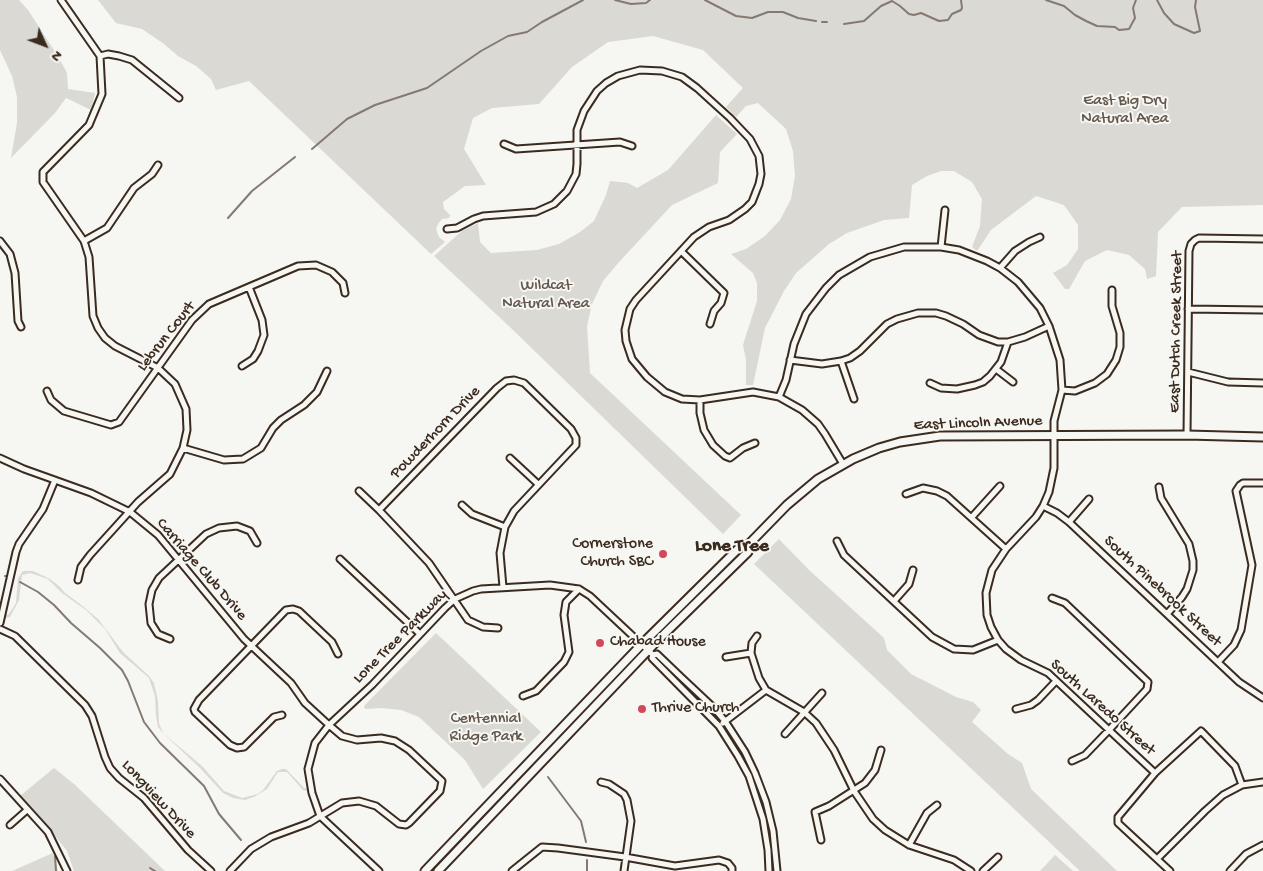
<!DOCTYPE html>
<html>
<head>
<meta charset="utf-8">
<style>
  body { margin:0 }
  #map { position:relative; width:1263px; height:871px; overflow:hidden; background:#f6f6f2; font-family:"Gochi Hand",sans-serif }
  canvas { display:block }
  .north { position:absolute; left:20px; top:20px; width:50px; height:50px; -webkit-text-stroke:4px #f6f6f2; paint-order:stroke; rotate:133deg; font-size:14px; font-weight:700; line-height:20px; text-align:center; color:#3b2a1e }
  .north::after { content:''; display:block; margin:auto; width:18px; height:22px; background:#3b2a1e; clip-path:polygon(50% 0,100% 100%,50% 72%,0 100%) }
</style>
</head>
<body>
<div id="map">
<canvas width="1263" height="871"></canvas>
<div class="north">N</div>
</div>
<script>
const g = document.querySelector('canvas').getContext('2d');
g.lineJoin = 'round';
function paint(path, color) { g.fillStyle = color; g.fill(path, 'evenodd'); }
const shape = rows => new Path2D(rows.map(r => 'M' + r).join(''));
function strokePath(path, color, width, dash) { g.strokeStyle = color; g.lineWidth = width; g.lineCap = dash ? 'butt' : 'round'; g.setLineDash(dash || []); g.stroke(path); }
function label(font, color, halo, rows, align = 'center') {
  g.font = font + ' "Gochi Hand",sans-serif'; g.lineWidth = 4; g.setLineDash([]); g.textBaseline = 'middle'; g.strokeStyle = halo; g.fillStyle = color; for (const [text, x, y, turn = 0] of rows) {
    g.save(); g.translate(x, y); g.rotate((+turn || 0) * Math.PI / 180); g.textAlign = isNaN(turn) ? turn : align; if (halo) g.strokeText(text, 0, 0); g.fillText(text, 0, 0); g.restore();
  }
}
const green = shape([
  [0,0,19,0,28,10,59,58,67,73,68,89,95,93,91,110,66,98,55,113,11,158,17,123,17,97,12,76,0,50],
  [98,0,1263,0,1263,205,1182,207,1158,232,1156,276,1147,279,1145,269,1129,255,1107,250,1085,261,1069,289,1065,289,1053,273,1067,265,1078,249,1078,225,1064,205,1036,196,991,230,977,251,972,247,980,226,982,199,972,182,954,171,941,171,927,176,912,185,909,218,884,220,847,233,829,244,796,273,784,291,765,328,753,385,746,385,746,360,743,345,757,301,757,283,753,273,731,254,746,249,765,236,780,220,791,199,795,176,793,151,786,129,758,103,746,106,736,117,726,107,743,88,703,50,653,36,608,42,572,67,539,104,492,108,473,118,464,149,486,185,465,186,443,202,444,209,450,215,449,218,442,219,438,224,436,229,439,237,445,242,431,254,249,81,216,90,211,79,196,66,178,56,164,44,142,29,116,23],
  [716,115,737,134,720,152,718,183,672,205,619,262,603,281,592,304,587,326,590,373,741,515,723,534,512,329,434,256,463,230,478,223,480,242,491,253,537,250,559,244,580,232,594,221,606,195,610,181,628,183,637,188,668,170],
  [779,539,808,569,884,638,887,650,911,674,956,697,973,702,981,710,972,722,1008,754,1022,763,1031,789,1117,871,1080,871,754,564],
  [23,571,33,571,50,579,59,586,65,593,80,604,98,619,123,652,149,676,154,683,158,701,159,724,164,734,202,766,224,791,242,798,258,794,263,790,277,771,282,769,286,769,304,788,308,788,315,810,325,823,375,871,372,871,325,827,313,809,307,791,303,790,287,772,278,772,267,789,254,797,245,800,233,798,223,793,200,768,165,735,158,727,156,716,155,696,149,678,120,653,105,629,86,610,62,593,48,579,30,573,22,575,19,600,10,617,0,619,0,617,9,614,16,603,18,578],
  [436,633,541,732,483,789,465,760,419,717,401,710,382,708,365,709,364,706],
  [54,768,74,784,165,871,74,871,67,851,36,812,20,796],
  [53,853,58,871,12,871],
  [1055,855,1073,871,1040,871]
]);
const stream = shape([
  [615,0,631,4,646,3,650,0],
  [705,0,736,16,752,18,768,12,783,12,798,18,816,21],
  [1046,0,1064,6,1075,15,1086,21,1097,26,1115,27,1119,30,1129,29,1135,18,1133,8,1136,0],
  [1157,0,1164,13,1174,24,1194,33,1200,31,1195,7,1196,0],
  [822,22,827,22],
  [844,24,864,21,881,6,892,1,900,6,909,14,914,15,921,13,939,21,948,20,952,14,961,10,962,8,961,0],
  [312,149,347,119,375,105,427,88,481,51,508,36,527,32,542,22,583,0],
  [228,218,252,191,295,157],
  [5,576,6,576],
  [20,582,38,592,54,605,71,623,100,648,122,670,128,681,144,722,160,743,204,786,219,814,241,840],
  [548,777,581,821,586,842],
  [55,856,56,871],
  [587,860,587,871],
  [150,868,155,871]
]);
const minor = shape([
  [61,0,100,56,102,94,89,125,43,172,43,182,84,241,89,257,93,316,98,328,105,338,115,346,158,368,175,384,186,409,187,430,183,448,170,474,138,502,90,555,81,567,78,580],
  [100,56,108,54,119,56,132,60,179,98],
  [504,144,516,149,620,142,632,146],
  [447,229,457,228,474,219,483,216,536,212,554,204,567,191,576,174,577,164,577,130,584,111,597,91,606,83,618,76,640,70,662,71,682,77,697,88,730,118,750,139,759,156,761,174,759,184,752,202,745,209,729,220,709,227,694,237,636,300,630,309,625,330,626,341,632,359,647,377,665,392,682,399,700,400,753,392,779,397,802,410,818,424,825,434,843,464],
  [0,241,10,254,15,273,18,321,21,327],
  [84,241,107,228,134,188,152,174,158,165],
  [941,247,945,210],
  [681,251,724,293,721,303,714,311,710,324],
  [1000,268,1015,251,1029,242,1040,237],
  [1188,309,1263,310],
  [790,360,822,364,841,361,850,358,860,351,887,324,897,319,918,313,936,313,946,316,963,324,979,335,998,342,1008,342,1025,337,1049,326],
  [841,361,854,399],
  [242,366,253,359,258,351,264,335,262,320,249,287],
  [996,369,1013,382],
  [1188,372,1228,382,1263,383],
  [930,383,941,388,957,389,975,385,983,382,990,376,1001,362,1008,342],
  [1062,390,1075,391,1095,383,1107,374,1116,360,1120,347,1120,333,1112,306,1112,290],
  [47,391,51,400,64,411,111,425,119,422,192,320,209,304,298,266,316,265,332,272,343,283,345,293],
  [779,397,786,380,794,344,806,314,826,288,839,275,870,257,904,247,941,247,959,250,987,261,1000,268,1018,282,1040,308,1049,326,1060,360,1062,390,1054,421,1054,468,1049,492,1043,506,1036,517,1006,549,992,570,986,593,987,615,991,627,998,640,1006,649,1021,660,1048,673,1155,773],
  [700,400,700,413,704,430,713,445,725,456,730,458,743,448,755,443],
  [1187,435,1189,251,1191,244,1195,240,1199,238,1263,239],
  [183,448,224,460,243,459,261,448,273,428,281,420,304,405,317,392,327,371],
  [0,458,24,469,91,493,130,512,158,535,244,639,291,683,305,703,329,725,342,736,357,740,381,738,395,741,409,750,442,781,440,791,409,823,406,825,399,824,376,806,359,801,342,803,309,823,271,837,251,849,230,871],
  [510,458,538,484],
  [1159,487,1161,498,1189,544,1193,561,1193,570,1187,589,1182,597,1167,614],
  [359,491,379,510,429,563,468,620,483,627,498,628],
  [906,494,923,488,937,491,947,496,1006,549],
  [462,505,472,514,505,527],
  [1043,506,1057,513,1069,522,1239,682,1263,698],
  [379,510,497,388,506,381,514,380,524,383,571,429,576,438,576,445,514,511,505,527,500,553,503,587],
  [972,517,1000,486],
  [1069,522,1089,499],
  [837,541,844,555,932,637,954,649,973,650,998,640],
  [340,559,420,634],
  [1052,598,1065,603,1148,682,1147,689,1109,730,1085,755,1072,761],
  [894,601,909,584,913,570],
  [0,623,16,552,19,544,43,509,55,480],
  [0,629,15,636,85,705,92,716,105,757,110,768,119,778,144,798,188,850,211,871],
  [757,636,752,643,751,653,759,678,766,690,804,712,816,723,834,750,854,791,873,819,885,830,909,845,954,860,971,871],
  [170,639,158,634,151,623,149,604,152,590,159,578,206,534,219,528,237,526,250,531,257,543],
  [653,655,652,658,719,726,738,756,749,776,763,819,768,850,769,871],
  [726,657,751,653],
  [1218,662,1234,645,1241,630,1252,565,1236,491,1240,485,1243,483,1263,483],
  [523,696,536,691,564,662,569,652,564,615,566,602,579,589],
  [1016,709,1031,705,1038,700,1056,681],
  [282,715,274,717,244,747,237,748,230,745,195,712,194,709,199,700,286,610,293,609,299,611,332,642,338,654],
  [723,723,766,690],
  [785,734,822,693],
  [0,779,48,832,67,871],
  [601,782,609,784,624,794,627,800,631,821,624,871],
  [10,825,27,810],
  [821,840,815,812,829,806,865,783,875,770,881,750],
  [909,845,927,813,937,805],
  [1157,859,1205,811,1223,795,1242,785,1263,782],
  [379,871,320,816,312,793,308,769,315,743,329,725,372,685,445,608,455,599,473,591,481,589,550,585,579,589,590,596,653,655,657,654,681,677,713,707,725,721,745,752,755,773,766,802,773,831,777,871],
  [512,871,542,847,558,848,625,857,675,866,719,860,728,863,732,868,732,871],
  [983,871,998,857],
  [1170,871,1118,823,1118,817,1155,773,1201,731,1235,766,1242,785],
  [1230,871,1246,854,1263,845]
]);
const major = shape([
  [425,871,642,644,742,545,748,545,787,505,818,479,853,459,879,448,900,442,940,436,1187,435,1263,437],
  [438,871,656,642,748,552,748,545]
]);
const markers = [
  [663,554,5,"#d1495b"],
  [600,643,5,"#d1495b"],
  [642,709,5,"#d1495b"]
];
const parkNames = [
  ["East Big Dry",1125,102],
  ["Natural Area",1125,120],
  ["Wildcat",546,287],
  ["Natural Area",546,305],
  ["Centennial",486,720],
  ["Ridge Park",486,738]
];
const streetNames = [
  ["East Dutch Creek Street",1177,332,-89],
  ["Lebrun Court",167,337,-52],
  ["East Lincoln Avenue",978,424,-2],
  ["Powderhorn Drive",436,433,-46],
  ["Carriage Club Drive",201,570,49],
  ["South Pinebrook Street",1162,592,43],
  ["Lone Tree Parkway",401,637,-45],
  ["South Laredo Street",1102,708,42],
  ["Longview Drive",158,800,47]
];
const poiNames = [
  ["Cornerstone",653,545,"right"],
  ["Church SBC",653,563,"right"],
  ["Chabad House",610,643],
  ["Thrive Church",652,709]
];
const quarterNames = [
  ["Lone Tree",732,547]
];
paint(green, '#dad9d3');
strokePath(stream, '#857a71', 2);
strokePath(minor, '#3b2a1e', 9);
strokePath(major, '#3b2a1e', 11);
strokePath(minor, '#f6f6f2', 5);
strokePath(major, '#f6f6f2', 7);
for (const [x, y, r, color] of markers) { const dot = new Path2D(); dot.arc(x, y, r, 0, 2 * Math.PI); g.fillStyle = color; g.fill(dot); strokePath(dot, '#f6f6f2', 2); }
label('16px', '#63564b', '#f6f6f2', parkNames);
label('16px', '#3b2a1e', '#f6f6f2', streetNames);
label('16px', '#3b2a1e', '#f6f6f2', poiNames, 'left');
label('bold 19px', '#3b2a1e', '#f6f6f2', quarterNames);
</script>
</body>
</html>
